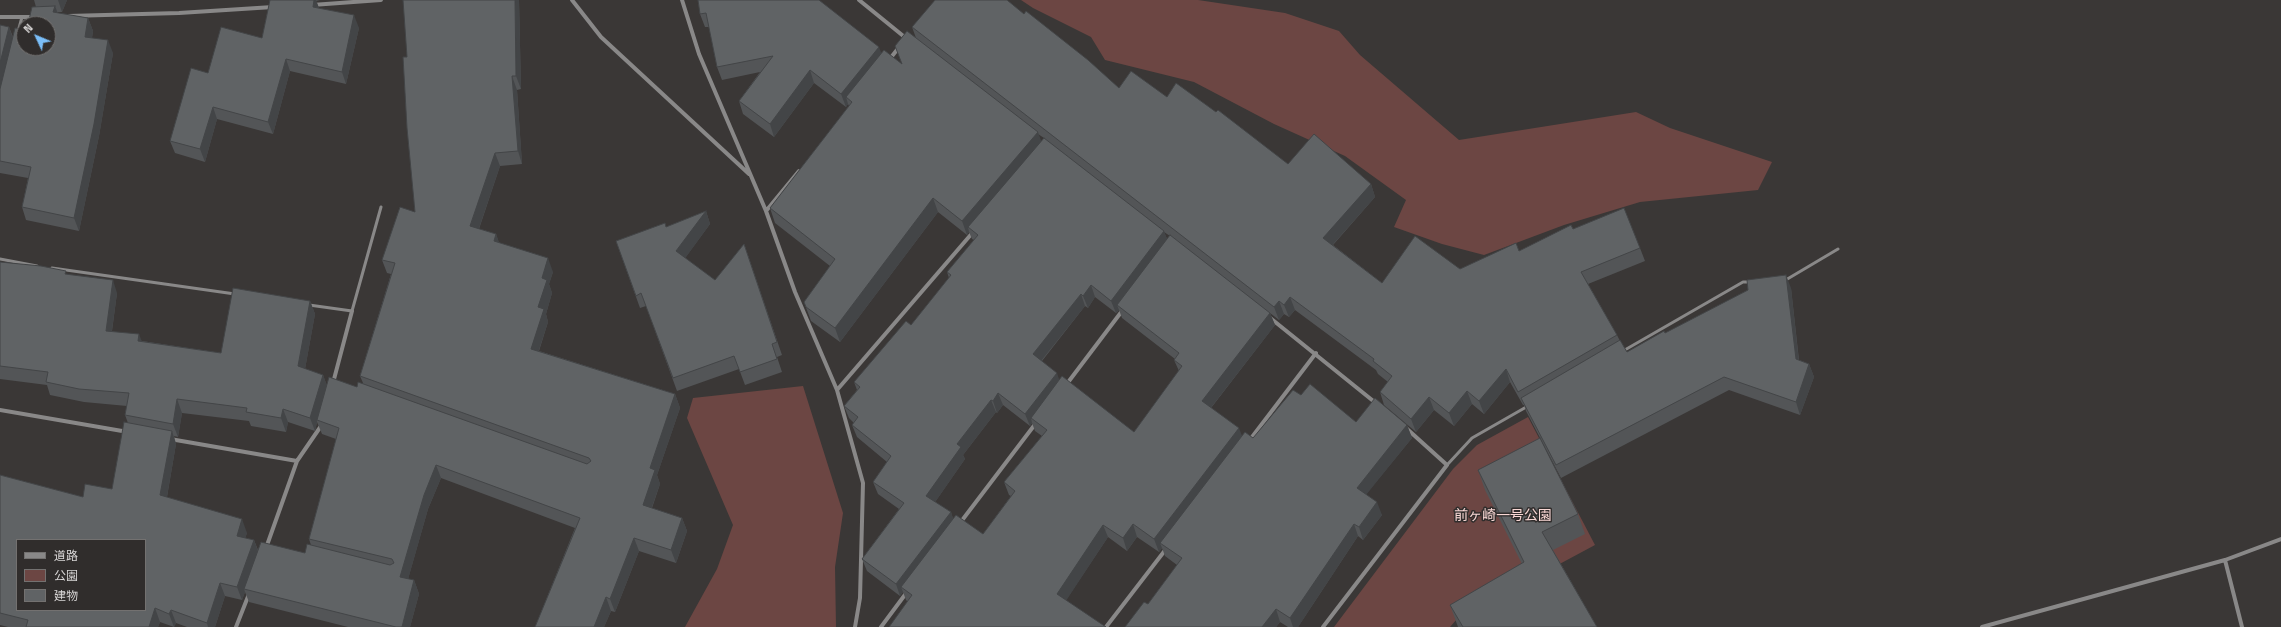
<!DOCTYPE html>
<html>
<head>
<meta charset="utf-8">
<style>
  body { margin:0 }
  #map { position:relative; width:2281px; height:627px; overflow:hidden; background:#3a3736; font-family:"Titillium Web","Noto Sans JP",sans-serif }
  canvas { display:block }
  .legend { position:absolute; left:16px; top:539px; width:130px; height:72px; box-sizing:border-box; background:#302d2c; border:1px solid #737170; margin:0; padding:5px 7px; list-style:none; font-size:12px; color:#d8d6d6 }
  .legend li { display:flex; align-items:center; gap:8px; height:20px }
  .legend b { width:20px; border:1px solid #737170 }
  .north { position:absolute; left:16px; top:16px; width:40px; height:40px; box-sizing:border-box; background:#302d2c; border:1px solid #737170; border-radius:50%; rotate:314deg; font-size:11px; font-weight:700; line-height:16px; text-align:center; color:#d8d6d6 }
  .north::after { content:''; display:block; margin:auto; width:14px; height:18px; background:#7abef8; clip-path:polygon(50% 0,100% 100%,50% 72%,0 100%) }
</style>
</head>
<body>
<div id="map">
<canvas width="2281" height="627"></canvas>
<ul class="legend">
<li><b style="height:5px;background:#898888"></b>道路</li>
<li><b style="height:11px;background:#6c4643"></b>公園</li>
<li><b style="height:11px;background:#606365"></b>建物</li>
</ul>
<div class="north">N</div>
</div>
<script>
const g = document.querySelector('canvas').getContext('2d');
g.lineJoin = 'round';
function paint(path, color) { g.fillStyle = color; g.fill(path, 'evenodd'); }
const shape = rows => new Path2D(rows.map(r => 'M' + r).join(''));
function strokePath(path, color, width, dash) { g.strokeStyle = color; g.lineWidth = width; g.lineCap = dash ? 'butt' : 'round'; g.setLineDash(dash || []); g.stroke(path); }
function label(font, color, halo, rows, align = 'center') {
  g.font = font + ' "Titillium Web","Noto Sans JP",sans-serif'; g.lineWidth = 3; g.setLineDash([]); g.textBaseline = 'middle'; g.strokeStyle = halo; g.fillStyle = color; for (const [text, x, y, turn = 0] of rows) {
    g.save(); g.translate(x, y); g.rotate((+turn || 0) * Math.PI / 180); g.textAlign = isNaN(turn) ? turn : align; if (halo) g.strokeText(text, 0, 0); g.fillText(text, 0, 0); g.restore();
  }
}
const green = shape([
  [1021,0,1198,0,1285,13,1339,31,1360,55,1459,140,1636,112,1670,128,1772,162,1758,190,1640,202,1564,225,1484,255,1442,244,1394,227,1406,200,1345,156,1274,124,1194,82,1105,60,1091,37,1033,8],
  [803,386,843,513,835,567,836,627,685,627,717,569,733,525,687,418,693,398],
  [1528,417,1595,545,1457,619,1450,627,1334,627,1453,469,1477,445]
]);
const service = shape([
  [18,32,22,17],
  [0,259,37,266],
  [52,268,235,294],
  [1784,281,1838,249],
  [309,305,352,311,381,207],
  [1623,351,1743,282,1751,282],
  [1447,465,1472,438,1528,406]
]);
const minor = shape([
  [572,0,601,37,749,174],
  [682,0,699,54,766,211,795,292,837,390,863,483,860,598,855,627],
  [859,0,907,39],
  [312,5,381,0],
  [68,16,179,13,273,7],
  [0,17,34,17],
  [889,60,900,46],
  [766,211,799,171],
  [1269,317,1377,404],
  [333,383,352,311],
  [1066,385,1122,311],
  [837,390,974,231],
  [0,410,128,432],
  [170,439,297,461],
  [1249,441,1316,353],
  [960,523,1036,423],
  [266,548,297,461,321,426],
  [2225,560,2242,627],
  [236,627,249,594],
  [881,627,907,592],
  [1106,627,1166,549],
  [1323,627,1447,465,1406,428],
  [1982,627,2225,560,2281,539]
]);
const wall = shape([
  [34,0,67,0,62,12,57,12,58,13,88,18,93,31,92,38,113,53,99,136,79,231,26,220,22,207,28,178,0,173,0,25,9,27,13,37,24,48,36,7],
  [270,0,320,0,316,1,319,8,359,28,346,84,290,71,273,134,217,119,205,162,175,153,170,141,208,73,262,38],
  [519,0,521,89,517,90,522,164,500,166,479,229,496,234,499,243,553,272,549,284,552,293,546,314,548,322,539,351,675,394,680,408,657,475,660,484,652,508,682,518,687,531,676,563,639,551,615,612,611,611,604,627,535,627,575,528,441,478,428,509,408,579,414,580,419,594,410,627,348,627,249,602,245,592,242,600,225,596,215,627,187,627,176,623,174,627,160,622,158,627,8,627,0,625,0,475,83,497,112,489,128,423,125,415,127,406,84,402,50,395,47,385,0,379,0,262,67,274,117,293,112,331,142,341,221,353,310,301,315,314,305,369,323,375,327,386,357,387,363,383,360,376,391,274,387,273,382,260,415,212,407,57],
  [182,413,249,421,251,426,286,432,288,422,315,431,317,422,322,434,336,439,309,539,311,545,305,553,258,550,254,540,245,538,247,533,167,497,176,444,174,436,178,437],
  [698,0,882,53,902,64,916,38,912,27,1024,14,1119,88,1167,97,1288,164,1371,184,1375,197,1333,245,1382,283,1460,269,1519,251,1573,229,1640,248,1645,261,1588,284,1617,335,1620,341,1627,352,1665,333,1791,288,1799,360,1809,364,1814,377,1800,415,1729,390,1561,478,1526,411,1524,405,1523,405,1510,382,1484,414,1472,404,1454,426,1434,410,1416,432,1384,405,1380,392,1388,382,1378,374,1376,370,1295,310,1289,317,1284,314,1279,320,1270,313,1275,325,1211,408,1242,436,1253,438,1301,395,1356,422,1407,425,1412,438,1366,494,1382,515,1363,540,1358,536,1298,627,1288,627,1280,622,1276,627,1125,627,1148,604,1177,565,1165,556,1162,548,1159,552,1137,537,1127,551,1108,537,1066,600,907,601,906,600,903,592,900,596,867,571,862,559,899,509,878,494,873,482,887,462,857,437,852,425,854,423,849,418,844,406,857,390,854,382,911,325,949,278,947,272,974,240,972,239,969,232,967,235,938,212,840,342,811,321,804,302,830,266,775,223,770,208,849,106,848,104,846,107,814,83,774,137,743,114,739,101,760,72,722,80,717,67,709,27,705,27,700,14],
  [1038,134,1044,138,1041,142],
  [1164,232,1170,236,1167,239],
  [1095,297,1116,313,1119,310,1122,318,1175,359,1174,360,1179,371,1134,432,1059,380,1042,361,1085,306,1088,308],
  [1003,405,1030,426,1032,423,1035,431,1042,436,1004,482,1009,495,1011,496,983,534,953,519,951,512,935,502,965,459,963,455,996,412,997,413],
  [706,211,710,224,685,258,715,280,744,244,782,355,777,357,782,372,745,385,739,369,677,391,646,306,640,308,616,241,666,227],
  [1478,470,1578,514,1585,534,1553,550,1597,627,1458,627,1450,605,1522,564,1485,490]
]);
const shadedWall = shape([
  [58,0,67,0,62,12],
  [314,0,316,0,319,8,313,7],
  [515,0,519,0,521,89,516,76],
  [55,6,60,19,53,12],
  [354,15,359,28,346,84,342,72],
  [88,18,93,31,90,49,85,37],
  [9,27,13,39,0,95,0,63],
  [108,40,113,53,99,136,79,231,74,218],
  [879,47,884,60,846,97,848,104,846,107,841,94],
  [286,59,290,71,273,134,268,122],
  [810,70,814,83,774,137,770,124],
  [512,76,517,90,522,164,518,151],
  [213,107,217,119,205,162,200,149],
  [1038,132,1043,146,968,227,969,232,967,235,962,221],
  [495,153,500,166,475,240,470,226],
  [1371,184,1375,197,1328,250,1323,238],
  [933,198,938,212,840,342,835,328],
  [706,211,710,224,681,264,676,251],
  [1164,231,1169,244,1117,305,1119,310,1116,313,1111,301],
  [496,234,501,248,494,241],
  [548,258,553,272,549,284,552,293,546,314,548,322,535,362,531,349,542,278],
  [1786,275,1791,288,1800,372,1796,359],
  [113,280,117,293,110,344,106,331],
  [1091,285,1095,297,1088,308,1083,296],
  [1081,294,1085,306,1037,366,1033,354],
  [1290,297,1295,310,1289,317,1284,305],
  [310,301,315,314,303,380,298,366],
  [1279,301,1284,314,1279,320,1274,307],
  [1270,313,1275,325,1206,414,1202,401],
  [139,334,144,347,138,341],
  [1809,364,1814,377,1800,415,1796,402],
  [1506,369,1510,382,1484,414,1479,401],
  [1057,373,1061,385,1031,418,1032,423,1030,426,1025,414],
  [323,375,328,388,317,420,317,422,315,431,310,418],
  [1467,391,1472,404,1454,426,1449,413],
  [998,393,1003,405,997,413,993,401],
  [675,394,680,408,657,475,660,484,648,518,643,505,650,468],
  [1429,397,1434,410,1416,432,1411,419],
  [177,399,182,413,178,437,173,424],
  [991,400,996,412,963,455,965,459,931,508,926,496,957,444],
  [283,409,288,422,286,432,281,418],
  [1407,425,1412,438,1362,500,1357,488],
  [1239,428,1244,441,1160,543,1162,548,1159,552,1154,539],
  [172,431,176,444,165,508,160,495],
  [436,465,441,478,428,509,405,590,400,577,424,495],
  [1377,502,1382,515,1363,540,1359,527],
  [951,512,955,524,901,587,903,592,900,596,896,584],
  [682,518,687,531,676,563,671,550],
  [242,519,247,533,242,549,237,536],
  [1133,524,1137,537,1127,551,1123,538],
  [1354,524,1358,536,1298,627,1293,627,1290,618],
  [1103,525,1108,537,1062,607,1057,594],
  [634,538,639,551,615,612,610,599],
  [254,540,259,554,244,589,245,592,242,600,237,587],
  [414,580,419,594,410,627,402,627],
  [220,583,225,596,215,627,208,627,207,623],
  [606,597,611,611,604,627,594,627],
  [155,608,160,622,158,627,149,627],
  [1276,609,1280,622,1276,627,1262,627],
  [171,610,176,623,174,627,169,614]
]);
const building = shape([
  [270,0,314,0,313,7,354,15,342,72,286,59,268,122,213,107,200,149,170,141,191,68,208,73,221,27,262,38,270,0],
  [403,0,515,0,516,76,512,76,518,151,495,153,470,226,496,234,494,241,548,258,542,278,547,280,538,307,544,309,531,349,675,394,650,468,655,470,643,505,682,518,671,550,634,538,610,599,606,597,594,627,535,627,580,518,436,465,424,495,400,577,414,580,402,627,396,627,244,589,261,542,305,553,307,544,390,565,394,563,392,559,309,539,339,428,317,420,329,377,357,387,358,382,587,464,591,461,589,458,360,376,395,263,382,260,400,207,415,212,407,128,403,57,407,57,403,0],
  [698,0,819,0,879,47,841,94,810,70,770,124,739,101,773,56,717,67,706,13,700,14,698,0],
  [935,0,1007,0,1024,14,1026,11,1088,60,1119,88,1131,71,1167,97,1176,83,1216,112,1218,110,1288,164,1314,134,1371,184,1323,238,1382,283,1415,236,1460,269,1516,243,1519,251,1571,225,1573,229,1624,208,1640,248,1581,272,1617,335,1518,392,1506,369,1479,401,1467,391,1449,413,1429,397,1411,419,1380,392,1392,376,1373,361,1374,359,1290,297,1284,305,1279,301,1274,307,912,27,935,0],
  [55,6,53,12,88,18,85,37,108,40,94,124,74,218,22,207,31,167,0,161,0,89,15,28,24,29,24,48,48,48,48,24,28,24,32,7,55,6],
  [0,25,9,27,0,63,0,25],
  [907,31,1038,132,962,221,933,198,835,328,806,307,804,302,835,259,770,208,852,102,846,97,884,50,902,64,895,46,907,31],
  [1044,138,1164,231,1111,301,1091,285,1083,296,1081,294,1033,354,1057,373,1025,414,998,393,993,401,991,400,957,444,961,447,926,496,951,512,896,584,862,559,904,503,873,482,891,456,852,425,858,417,844,406,860,387,854,382,906,321,911,325,951,275,947,272,978,235,968,227,1044,138],
  [706,211,676,251,715,280,744,244,777,342,772,344,777,359,740,372,734,356,673,378,641,293,636,296,616,241,665,223,666,227,706,211],
  [1170,235,1270,313,1202,401,1239,428,1154,539,1133,524,1123,538,1103,525,1057,594,1106,627,889,627,912,595,901,587,956,515,983,534,1015,491,1004,482,1047,430,1031,418,1062,376,1134,432,1182,366,1174,360,1179,353,1117,305,1170,235],
  [0,262,41,266,66,271,65,274,113,280,106,331,139,334,138,341,221,353,233,288,310,301,298,366,323,375,310,418,283,409,281,418,246,412,247,408,177,399,173,424,125,415,129,393,79,389,46,382,48,372,0,366,0,262],
  [1786,275,1796,359,1809,364,1796,402,1724,377,1556,465,1521,398,1620,340,1627,352,1664,331,1665,333,1748,290,1747,280,1786,275],
  [1310,384,1356,422,1375,398,1407,425,1357,488,1377,502,1359,527,1354,524,1290,618,1276,609,1262,627,1125,627,1144,602,1148,604,1182,558,1160,543,1245,432,1253,438,1293,390,1301,395,1310,384],
  [124,422,172,431,160,495,242,519,237,536,254,540,237,587,220,583,207,623,171,610,169,614,155,608,149,627,26,627,28,620,0,613,0,475,83,497,85,484,112,489,124,422],
  [17,540,145,540,145,610,17,610,17,540],
  [1540,438,1578,514,1542,532,1597,627,1463,627,1450,605,1524,562,1478,470,1540,438]
]);
const parkNames = [
  ["前ヶ崎一号公園",1503,517]
];
paint(green, '#6c4643');
strokePath(service, '#898888', 3);
strokePath(minor, '#898888', 4);
paint(wall, '#535557');
paint(shadedWall, '#434547');
paint(building, '#606365');
strokePath(building, '#434547', 1);
label('14px', '#f8d7d4', '#302d2c', parkNames);
</script>
</body>
</html>
